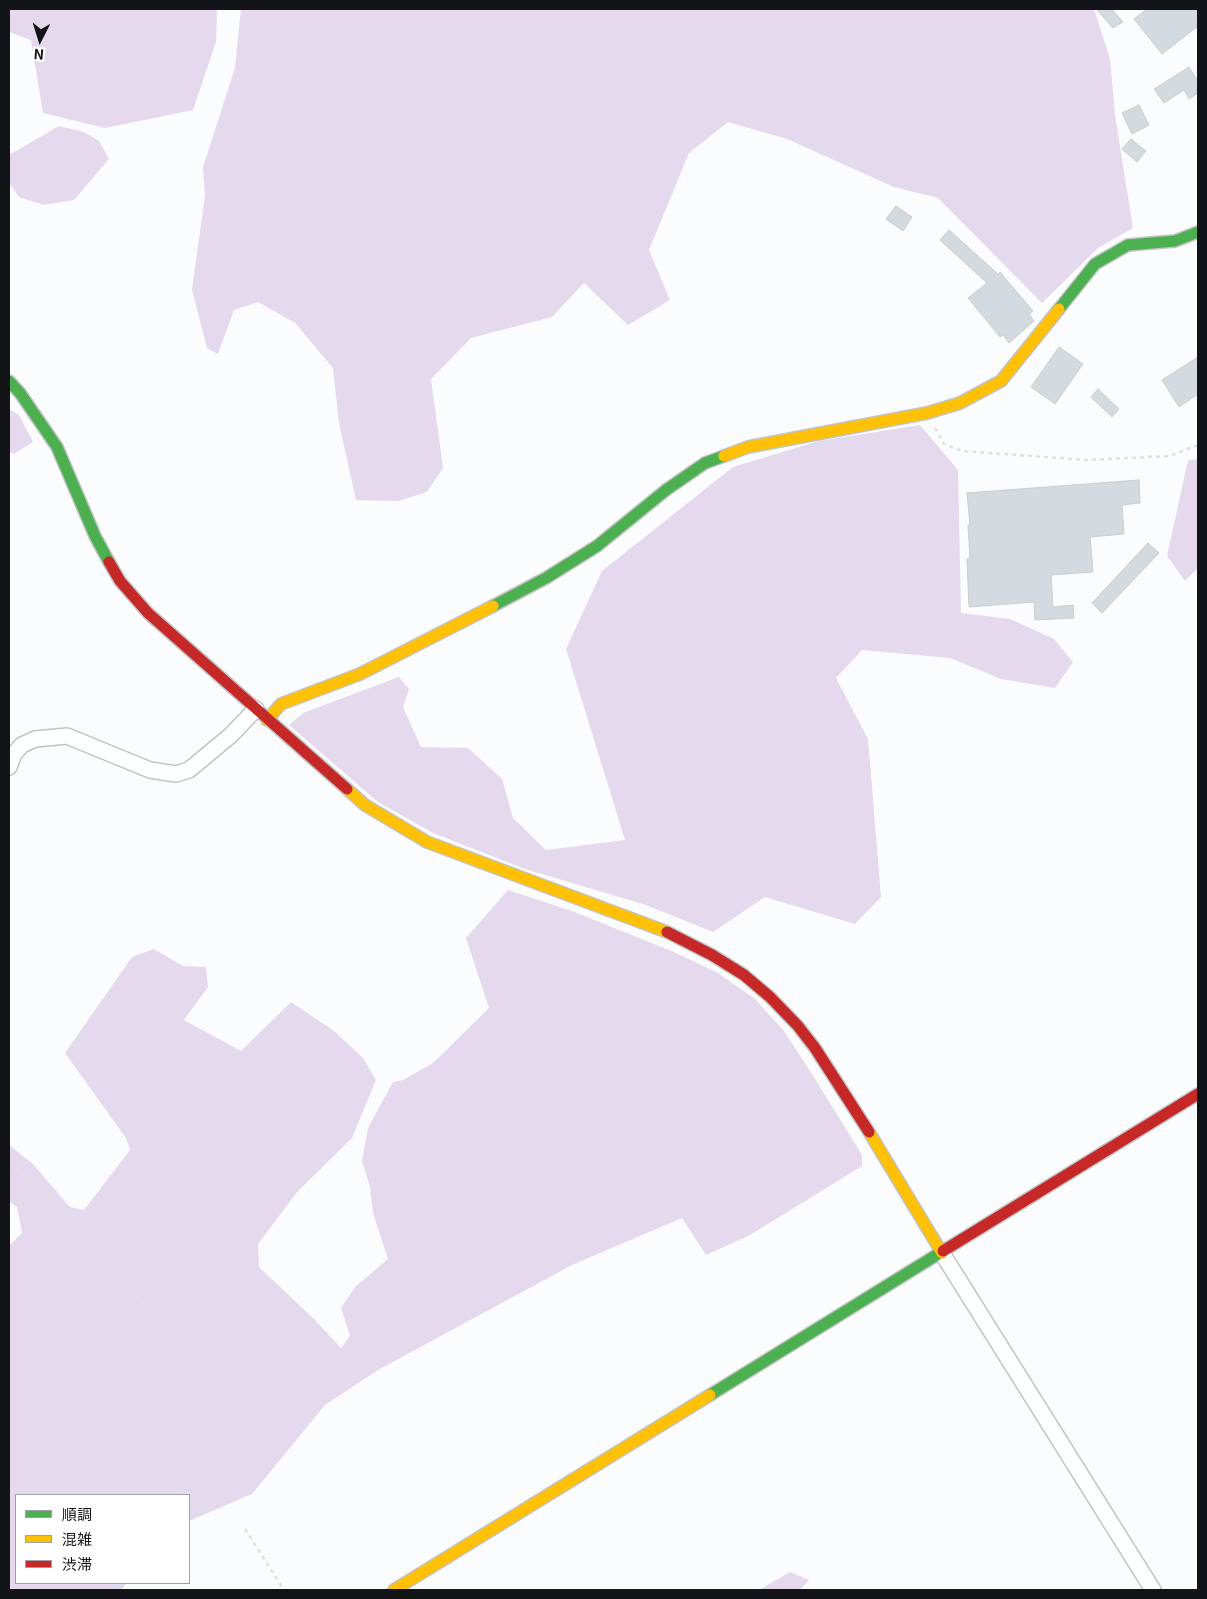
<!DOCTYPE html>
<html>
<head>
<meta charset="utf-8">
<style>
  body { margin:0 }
  #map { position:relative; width:1207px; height:1599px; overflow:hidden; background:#fbfcfd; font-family:Georgia,"Noto Sans JP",serif }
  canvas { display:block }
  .frame { position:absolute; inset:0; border:10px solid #121418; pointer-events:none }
  .legend { position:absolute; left:15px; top:1494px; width:175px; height:90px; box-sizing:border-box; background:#fff; border:1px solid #a0a1a3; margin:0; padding:6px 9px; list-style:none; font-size:15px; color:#121418 }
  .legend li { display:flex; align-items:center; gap:10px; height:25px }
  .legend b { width:25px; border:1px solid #a0a1a3 }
  .north { position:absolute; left:15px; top:15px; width:50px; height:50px; -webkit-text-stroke:4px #fff; paint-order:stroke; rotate:185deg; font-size:14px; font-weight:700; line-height:20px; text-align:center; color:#121418 }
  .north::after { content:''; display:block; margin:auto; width:18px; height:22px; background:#121418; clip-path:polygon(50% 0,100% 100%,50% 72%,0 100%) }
</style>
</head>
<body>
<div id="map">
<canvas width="1207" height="1599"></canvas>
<div class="frame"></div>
<ul class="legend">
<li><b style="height:6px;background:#4caf50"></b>順調</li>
<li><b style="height:6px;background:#ffc107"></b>混雑</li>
<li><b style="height:6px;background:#c62828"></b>渋滞</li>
</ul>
<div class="north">N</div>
</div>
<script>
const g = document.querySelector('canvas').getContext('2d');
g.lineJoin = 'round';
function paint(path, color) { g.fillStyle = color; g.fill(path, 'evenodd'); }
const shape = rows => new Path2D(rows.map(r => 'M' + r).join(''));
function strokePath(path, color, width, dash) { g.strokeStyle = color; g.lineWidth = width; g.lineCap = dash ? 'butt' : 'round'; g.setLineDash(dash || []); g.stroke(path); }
const forest = shape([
  [9,9,217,9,216,42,193,110,105,128,43,113,31,40,9,32],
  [241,9,1094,9,1110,59,1115,115,1133,228,1098,248,1042,303,938,198,894,187,787,139,728,122,689,153,649,250,670,300,628,325,584,283,552,317,471,338,431,379,443,468,427,492,398,501,356,500,339,423,333,368,295,323,258,302,234,310,218,354,207,348,192,290,205,195,203,167,235,68],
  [59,126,84,132,99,141,109,159,74,200,44,205,19,197,9,183,9,155],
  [9,409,19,415,33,442,14,454,9,452],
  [920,425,958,470,961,613,1010,619,1054,639,1073,662,1055,688,1001,679,950,658,862,650,836,678,868,739,881,897,855,924,765,897,713,932,646,905,525,869,433,833,378,802,289,725,303,713,399,677,409,689,403,707,421,747,468,748,502,779,513,818,546,850,625,840,566,649,602,571,733,467,819,441],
  [1198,459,1198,568,1185,581,1167,556,1188,460],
  [508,890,572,911,674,952,718,973,755,999,784,1031,815,1079,862,1155,862,1166,750,1235,706,1255,682,1218,572,1265,378,1370,325,1405,252,1494,189,1521,189,1495,16,1495,16,1583,127,1583,121,1590,9,1590,9,1246,22,1233,17,1207,9,1201,9,1145,33,1164,70,1207,84,1210,130,1150,126,1138,65,1053,132,957,154,949,183,966,206,967,208,987,184,1020,241,1051,291,1002,334,1031,363,1058,376,1080,352,1138,297,1192,258,1244,259,1267,314,1319,341,1348,350,1336,341,1308,355,1287,388,1259,373,1213,370,1187,362,1161,368,1128,393,1082,403,1080,433,1063,489,1008,466,938],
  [790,1572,809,1580,800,1590,759,1590]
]);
const building = shape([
  [1096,9,1112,9,1123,22,1113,28,1096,9],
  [1147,9,1198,9,1198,26,1162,54,1134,19,1147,9],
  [1189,67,1198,81,1198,93,1189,99,1184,90,1164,103,1154,89,1189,67],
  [1139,105,1149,125,1132,134,1122,113,1139,105],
  [1131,139,1146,151,1137,162,1122,149,1131,139],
  [896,206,912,217,903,231,886,219,896,206],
  [949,230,998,274,1000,272,1033,311,1029,314,1034,321,1009,343,1003,335,1000,337,968,298,987,283,940,240,949,230],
  [1059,347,1083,364,1055,404,1031,387,1059,347],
  [1198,357,1198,394,1179,407,1162,380,1198,357],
  [1098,389,1119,409,1112,417,1091,397,1098,389],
  [1139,480,1140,503,1122,505,1124,534,1090,537,1093,572,1051,575,1053,607,1073,605,1074,618,1035,620,1034,602,969,607,967,559,970,558,968,525,970,525,967,493,1139,480],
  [1148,543,1159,553,1102,613,1092,603,1148,543]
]);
const path = shape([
  [935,428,944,444,962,451,1087,460,1170,456,1198,445],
  [9,1164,40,1187,83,1228,97,1243,130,1290,148,1306,204,1354,228,1369,259,1382],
  [245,1529,284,1590]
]);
const street = shape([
  [9,767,14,754,22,745,35,739,67,736,150,770,176,774,189,770,231,735,256,709],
  [942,1253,1153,1590]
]);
const fast = shape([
  [1059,309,1095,264,1128,245,1175,241,1198,232],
  [9,381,20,393,57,447,95,536,109,562],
  [493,606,546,578,597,546,666,490,705,463,724,456],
  [710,1395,943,1251]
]);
const slow = shape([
  [724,456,748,447,927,413,960,403,1001,381,1059,309],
  [267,720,281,704,360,674,493,606],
  [347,789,365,805,427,842,667,932],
  [869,1132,942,1253],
  [394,1590,710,1395]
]);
const jam = shape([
  [109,562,120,581,148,613,347,789],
  [667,932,712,955,744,975,770,997,798,1026,815,1048,869,1132],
  [943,1251,1198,1094]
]);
paint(forest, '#e5d9ed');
paint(building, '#d3dae0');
strokePath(building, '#cacccf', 1);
strokePath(street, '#c1c3c5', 18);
strokePath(fast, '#c1c3c5', 14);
strokePath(slow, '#c1c3c5', 14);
strokePath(jam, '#c1c3c5', 14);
strokePath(path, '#e1e1e2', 2.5, [4, 4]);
strokePath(street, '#feffff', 15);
strokePath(fast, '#4caf50', 11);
strokePath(slow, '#ffc107', 11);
strokePath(jam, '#c62828', 11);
</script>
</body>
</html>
